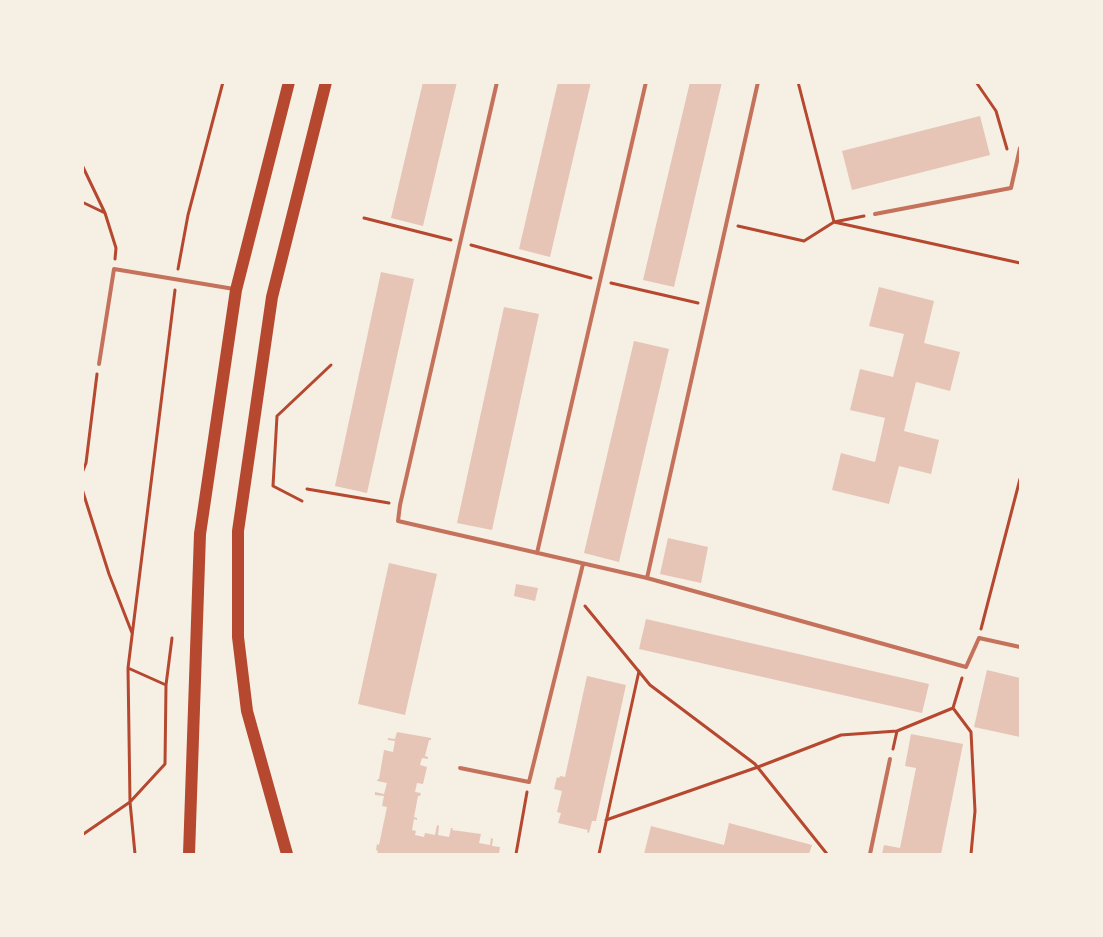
<!DOCTYPE html>
<html>
<head>
<meta charset="utf-8">
<style>
  body { margin:0 }
  #map { position:relative; width:1103px; height:937px; overflow:hidden; background:#f6efe4; font-family:Bitter,serif }
  canvas { display:block }
  .frame { position:absolute; inset:0; border:84px solid #f6efe4; pointer-events:none }
</style>
</head>
<body>
<div id="map">
<canvas width="1103" height="937"></canvas>
<div class="frame"></div>
</div>
<script>
const g = document.querySelector('canvas').getContext('2d');
g.lineJoin = 'round';
function paint(path, color) { g.fillStyle = color; g.fill(path, 'evenodd'); }
const shape = rows => new Path2D(rows.map(r => 'M' + r).join(''));
function strokePath(path, color, width, dash) { g.strokeStyle = color; g.lineWidth = width; g.lineCap = dash ? 'butt' : 'round'; g.setLineDash(dash || []); g.stroke(path); }
const building = shape([
  [423,82,457,82,423,226,391,218],
  [558,82,591,82,550,257,519,249],
  [690,82,722,82,674,287,643,280],
  [980,116,990,155,852,190,842,151],
  [381,272,414,279,367,493,335,486],
  [879,287,934,301,924,343,960,352,950,391,916,382,904,431,939,440,931,474,899,466,889,504,832,490,841,453,875,462,885,418,850,410,860,369,893,377,904,334,869,326],
  [504,307,539,314,492,530,457,523],
  [634,341,669,349,619,562,584,553],
  [668,538,708,547,701,583,660,574],
  [389,563,437,574,405,715,358,704],
  [516,584,538,588,535,601,514,596],
  [646,619,929,684,922,713,639,649],
  [987,670,1020,678,1020,737,974,727],
  [587,676,626,685,596,821,592,821,589,833,587,832,588,830,558,823,561,813,557,812,562,791,554,789,557,777,559,778,560,776,565,777],
  [397,732,431,738,431,740,429,740,425,756,428,757,428,759,422,758,420,765,427,767,423,784,417,783,415,792,421,793,420,796,418,796,414,817,417,818,417,820,414,819,412,830,416,831,415,835,424,837,425,833,435,835,437,825,439,826,438,835,449,837,451,828,453,828,452,830,481,834,479,843,490,845,491,838,493,839,492,846,500,847,499,854,377,854,378,851,376,850,377,844,379,845,387,807,382,806,384,796,375,795,375,792,384,794,387,783,377,781,378,779,379,779,384,750,393,752,395,741,388,740,388,738,395,739],
  [911,734,963,744,941,854,882,854,884,845,900,848,916,768,905,766],
  [729,823,812,845,809,854,644,854,651,826,724,845]
]);
const path = shape([
  [798,82,834,222,1020,263],
  [976,82,996,111,1007,149],
  [82,165,105,213],
  [82,202,105,213,116,248,115,259],
  [364,218,451,240],
  [738,226,804,241,834,222,864,216],
  [471,245,591,278],
  [178,269,188,215,223,82],
  [611,283,698,303],
  [82,473,86,463,97,374],
  [82,489,109,574,132,633],
  [307,489,389,503],
  [302,501,273,486,277,416,331,365],
  [585,606,650,685,755,764,827,854],
  [981,629,1020,479],
  [128,668,166,685],
  [953,708,971,732,975,811,971,854],
  [893,749,897,731,953,708,962,678],
  [606,820,758,767,841,735,897,731],
  [82,835,130,802,128,668,175,290],
  [135,854,130,802,165,764,166,685,172,638],
  [516,854,527,792],
  [599,854,639,671]
]);
const service = shape([
  [497,82,400,505,398,521,647,578,966,667,979,638,1020,647],
  [875,214,1011,188,1020,148],
  [99,364,114,269,234,289],
  [537,553,646,82],
  [647,578,758,82],
  [460,768,529,782,583,564],
  [870,854,890,759]
]);
const primary = shape([
  [189,854,200,534,236,290,289,82],
  [287,854,247,711,238,637,238,531,272,297,326,82]
]);
paint(building, '#e6c5b7');
strokePath(path, '#b5482f', 3);
strokePath(service, '#c5725c', 4);
strokePath(primary, '#b5482f', 12);
</script>
</body>
</html>
